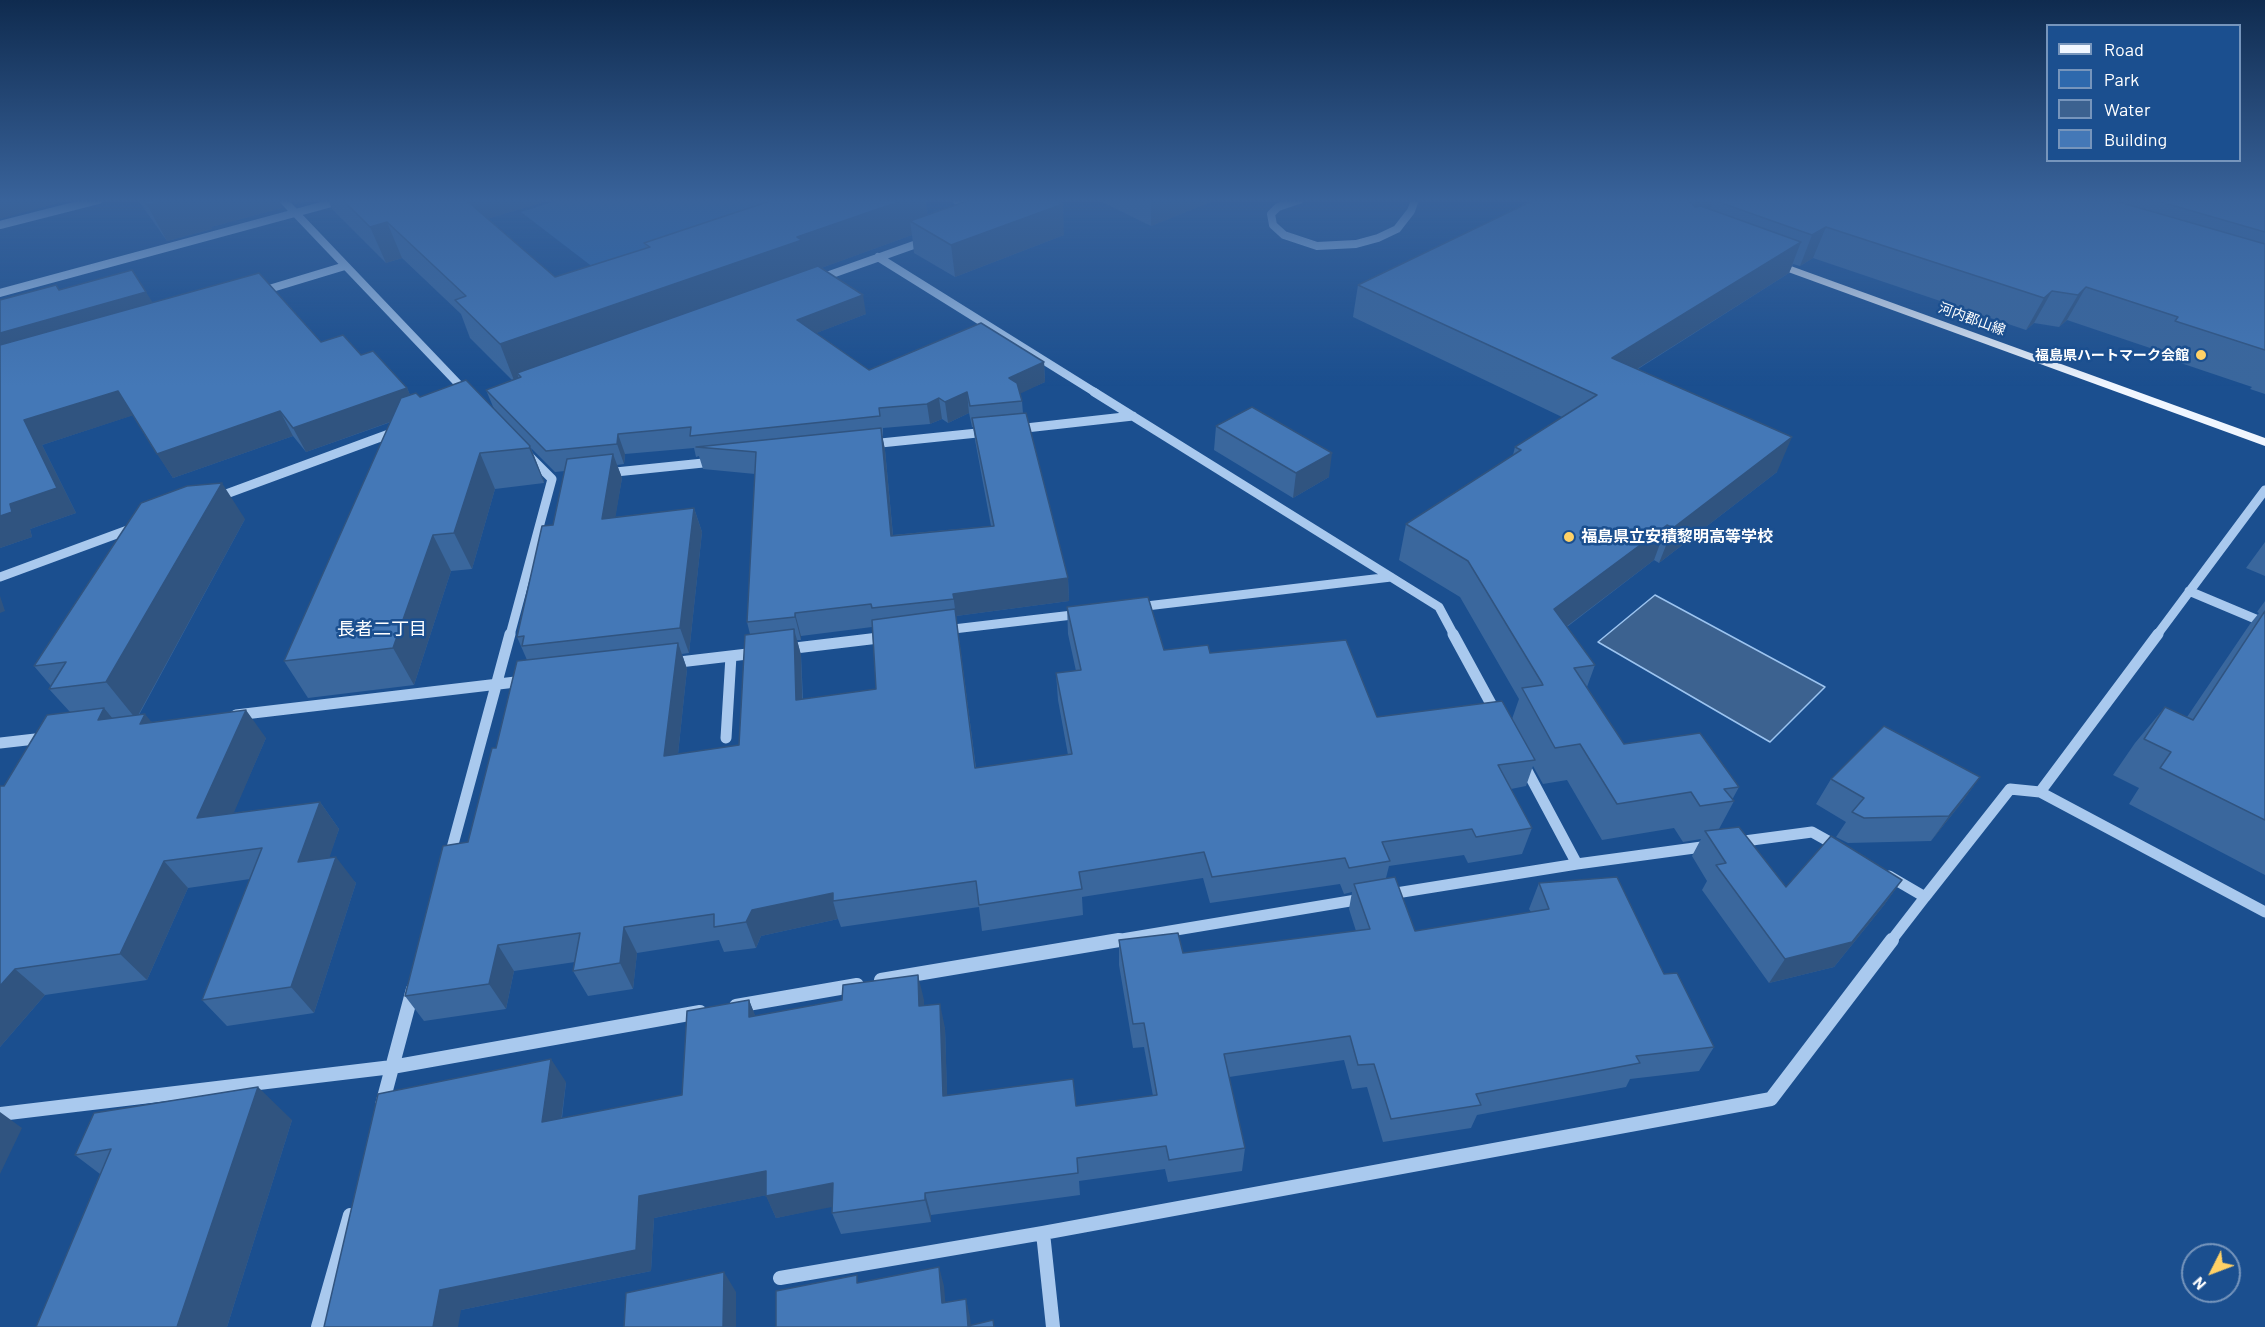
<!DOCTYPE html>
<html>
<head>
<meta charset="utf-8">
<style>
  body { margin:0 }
  #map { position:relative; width:2265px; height:1327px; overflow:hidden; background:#1b4f8f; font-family:Barlow,sans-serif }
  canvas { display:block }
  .legend { position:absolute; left:2046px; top:24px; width:195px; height:138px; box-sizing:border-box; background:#1b4f8f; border:2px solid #7695bc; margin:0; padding:8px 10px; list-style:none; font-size:18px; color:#fff }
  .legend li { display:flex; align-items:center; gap:12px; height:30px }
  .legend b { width:30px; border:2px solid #7695bc }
  .north { position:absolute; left:2181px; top:1243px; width:60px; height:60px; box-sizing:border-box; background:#1b4f8f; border:2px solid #7695bc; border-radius:50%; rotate:228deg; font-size:16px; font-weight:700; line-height:24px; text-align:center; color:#fff }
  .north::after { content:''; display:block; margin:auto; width:21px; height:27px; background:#ffd166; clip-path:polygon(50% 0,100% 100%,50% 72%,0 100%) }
</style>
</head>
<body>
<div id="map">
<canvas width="2265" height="1327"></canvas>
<ul class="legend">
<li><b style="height:8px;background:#f0f6ff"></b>Road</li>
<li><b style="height:16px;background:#2e69ad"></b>Park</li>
<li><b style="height:16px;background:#3c6290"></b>Water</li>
<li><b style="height:16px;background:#4478b7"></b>Building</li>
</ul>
<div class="north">N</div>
</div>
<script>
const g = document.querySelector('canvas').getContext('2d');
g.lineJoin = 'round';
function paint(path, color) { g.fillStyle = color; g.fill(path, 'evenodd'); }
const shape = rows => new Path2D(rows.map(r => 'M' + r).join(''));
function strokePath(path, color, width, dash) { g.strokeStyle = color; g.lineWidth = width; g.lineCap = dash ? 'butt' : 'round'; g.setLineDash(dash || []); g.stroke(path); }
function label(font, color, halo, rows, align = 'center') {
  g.font = font + ' Barlow,"Noto Sans JP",sans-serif'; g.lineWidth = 5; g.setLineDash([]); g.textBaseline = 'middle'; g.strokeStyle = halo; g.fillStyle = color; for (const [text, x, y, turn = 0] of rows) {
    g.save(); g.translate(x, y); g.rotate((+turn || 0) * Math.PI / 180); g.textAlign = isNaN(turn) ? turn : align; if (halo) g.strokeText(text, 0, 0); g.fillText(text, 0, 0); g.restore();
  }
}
const green = shape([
  [559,200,812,200,598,271,521,212]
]);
const water = shape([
  [1655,595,1825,687,1770,742,1598,642,1655,595]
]);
const minorFar3 = shape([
  [283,200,467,393],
  [956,200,973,210],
  [1299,200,1278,207,1271,214,1273,225,1284,235,1317,246,1356,244,1378,238,1397,229,1411,211,1415,200],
  [0,225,98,200],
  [878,257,1096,393],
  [818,279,925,241],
  [259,292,345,266],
  [0,293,343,200]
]);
const minorFar2 = shape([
  [466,392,468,394],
  [1094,392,1439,607,1454,635],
  [1017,429,1133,416],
  [871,444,987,432],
  [606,473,713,462],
  [218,497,397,431],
  [0,577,133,528],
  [2189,591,2265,623],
  [1138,607,1391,577],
  [945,630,1081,614],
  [510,635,552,479,529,456],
  [2157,635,2265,490]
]);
const minorFar1 = shape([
  [1453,634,1496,713],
  [787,649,887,637],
  [671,663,756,653],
  [236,715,524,681],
  [726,738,731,656],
  [0,743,44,738],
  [1523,763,1577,864],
  [2040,792,2265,912],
  [1737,842,1812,832,1839,847],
  [449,859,510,634],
  [1889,876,1925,897,2010,789,2040,792,2158,634],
  [1390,894,1577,864,1709,846],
  [1110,941,1362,899],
  [1891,941,1925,897]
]);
const minor = shape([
  [881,980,1119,940],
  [736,1006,857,985],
  [382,1105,413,989],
  [0,1114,392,1067,700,1012],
  [1043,1233,1053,1327],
  [780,1278,1043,1233,1771,1099,1892,940],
  [318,1327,350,1215]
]);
const major = shape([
  [1769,261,1777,261,2265,438,2265,446,1769,265,1769,261]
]);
const wall = shape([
  [138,200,279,200,282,208,211,227,212,229,167,241],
  [328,200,540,200,541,203,487,219,555,277,646,248,644,243,773,200,926,200,927,215,1064,235,955,277,914,253,912,235,821,268,866,314,816,333,869,370,1044,362,1045,382,1020,393,1022,401,1023,413,1068,578,1069,601,956,616,976,768,1068,755,1058,700,1056,673,1076,671,1068,634,1067,607,1164,650,1210,653,1377,717,1512,719,1519,699,1460,597,1399,560,1406,524,1513,455,1515,447,1562,417,1353,317,1358,285,1534,200,2265,200,2265,394,2250,389,2252,387,2154,354,2156,350,2067,320,2059,327,2034,323,2026,330,1813,258,1800,266,1793,264,1789,273,1638,369,1777,472,1659,563,1654,560,1567,627,1595,665,1587,687,1624,744,1739,787,1732,800,1734,801,1719,829,1786,887,1902,880,1884,905,1834,967,1769,983,1702,890,1707,881,1692,856,1701,839,1683,842,1674,828,1602,840,1567,780,1543,784,1533,766,1526,786,1511,789,1532,828,1522,854,1468,863,1464,855,1389,866,1386,878,1415,931,1531,912,1529,909,1539,883,1664,974,1714,1047,1699,1071,1630,1079,1626,1087,1477,1115,1471,1128,1383,1142,1367,1087,1352,1089,1344,1060,1229,1077,1245,1148,1242,1171,1168,1182,1165,1169,1079,1181,1080,1195,931,1215,931,1222,841,1234,832,1213,832,1206,776,1218,766,1195,654,1218,651,1271,461,1310,324,1327,566,1082,562,1118,682,1095,749,1000,755,1016,924,1000,924,1006,945,1028,947,1096,1076,1106,1153,1096,1144,1047,1133,1048,1119,965,1119,940,1183,953,1356,931,1349,909,1352,892,1344,894,1340,884,1210,903,1203,878,1082,897,1083,915,982,931,979,907,841,927,838,919,761,936,756,948,724,952,719,940,637,953,633,989,588,996,573,971,575,962,514,971,506,1009,424,1021,405,996,468,842,496,748,527,660,517,637,553,525,565,471,555,472,531,448,544,481,544,483,495,489,472,569,451,571,414,685,308,698,284,661,391,422,306,452,293,436,173,478,133,415,42,445,76,513,30,529,32,537,0,548,0,300,60,290,153,303,321,342,361,355,407,388,410,395,494,409,486,390,512,380,470,338,461,314,402,258,386,263,332,209],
  [969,413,972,427,973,427,975,440,991,526,893,535,885,450,882,436,883,436,883,428,930,424,942,419,948,423],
  [694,448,696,457,699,456,703,469,755,474,747,622,750,634,739,745,678,754,687,669,682,654,689,653,702,532,694,508,615,517,622,478,617,465,624,464,625,454],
  [872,627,876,689,803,699,801,655,797,640,801,640,801,636],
  [1098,200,1216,200,1151,226],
  [1216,426,1329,477,1293,498,1214,450],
  [245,519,139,715,152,722,266,738,233,813,320,802,339,829,329,857,356,883,314,1013,227,1026,202,1000,250,879,188,888,147,980,45,995,0,1047,0,786,4,786,70,712,49,689,51,686,34,666],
  [2265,542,2265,576,2246,568],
  [2265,601,2265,875,2129,804,2139,788,2113,775,2135,743,2165,707,2187,717,2250,624,2259,613,2257,612],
  [1980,777,1962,802,1931,841,1848,843,1836,837,1846,822,1816,804,1831,779],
  [292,1120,227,1327,36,1327,100,1174,75,1155]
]);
const shadedWall = shape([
  [0,200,70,200,0,219],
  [167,200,279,200,282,208,211,227,212,229,167,241,147,205],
  [294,200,315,200,295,204],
  [457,200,540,200,541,203,466,225],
  [904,200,926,200,929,229,910,221,912,235,521,377,517,373,520,381,515,383,500,344,797,237],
  [1151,200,1216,200,1151,226],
  [1696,200,1736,200,1713,200,1708,215,1688,225],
  [1063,204,1064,235,955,277,951,245],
  [387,222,402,258,386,263,370,227],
  [1826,227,1813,258,1800,266,1812,235],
  [1801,242,1789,273,1602,391,1612,358],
  [2086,287,2067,320,2059,327,2078,295],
  [2052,291,2034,323,2026,330,2044,298],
  [146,292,160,314,0,362,0,333],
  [863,295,866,314,801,339,797,320],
  [1044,362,1045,382,1011,398,1009,378],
  [407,388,418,412,306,452,293,428],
  [118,391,134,415,42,445,76,513,30,529,32,537,0,548,0,516,24,420],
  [967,392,969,413,948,423,945,402],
  [939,398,942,419,930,424,927,404],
  [280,411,293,436,173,478,157,454],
  [881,428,885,450,895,558,891,536],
  [618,434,625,454,624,464,617,444],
  [1792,437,1777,472,1659,563,1673,528],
  [530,446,544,481,544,483,529,448],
  [480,453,495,489,472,569,454,533],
  [1332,453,1329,477,1293,498,1296,473],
  [613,454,622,478,611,544,602,519],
  [222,483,245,519,136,719,106,682],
  [694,508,702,532,689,653,680,628],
  [1667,525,1654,560,1542,645,1554,609],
  [433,535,451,571,414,685,393,648],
  [1068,578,1069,601,956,616,953,594],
  [0,596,5,611,0,613],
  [795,613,801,636,801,640,795,617],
  [794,629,801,655,803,726,796,700],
  [678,643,687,669,675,782,664,756],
  [104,708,127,736,98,720],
  [246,710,266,738,220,845,197,818],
  [145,714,167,741,140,724],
  [1980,777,1962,802,1931,841,1949,816],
  [320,802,339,829,319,889,298,862],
  [336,857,356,883,314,1013,291,987],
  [164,861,188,888,147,980,120,954],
  [1902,880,1884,905,1834,967,1769,983,1785,959],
  [833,893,833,901,838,919,761,936,756,948,746,922,752,910],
  [624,927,637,953,633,989,620,963],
  [498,945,514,971,506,1009,489,984],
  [15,969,45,995,0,1047,0,986],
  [918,975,924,1000,924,1030,919,1006],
  [749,1000,759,1025,749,1017],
  [940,1004,945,1028,948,1119,943,1096],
  [551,1059,566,1082,558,1145,542,1122],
  [258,1087,292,1120,227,1327,177,1327],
  [0,1112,22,1128,0,1174],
  [766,1171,777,1193,654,1218,651,1271,461,1310,458,1327,433,1327,440,1290,639,1196],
  [833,1183,842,1205,776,1218,766,1196],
  [925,1193,931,1215,931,1222,925,1200],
  [939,1267,944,1286,947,1322,942,1303],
  [724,1272,736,1292,736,1327,723,1327],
  [966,1299,970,1317,971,1327,968,1327]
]);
const building = shape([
  [143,200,167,200,147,205,143,200],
  [343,200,466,200,555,277,650,247,644,243,773,200,904,200,797,237,802,240,500,344,455,300,466,296,387,222,370,227,343,200],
  [970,200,1056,200,1063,204,951,245,910,221,970,200],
  [1534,200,1684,200,1692,203,1695,207,1701,206,1801,242,1612,358,1792,437,1673,528,1667,525,1554,609,1595,665,1574,668,1624,744,1700,733,1739,787,1724,789,1734,801,1700,806,1691,792,1617,804,1580,744,1555,748,1522,688,1543,685,1542,683,1468,561,1406,524,1521,450,1515,447,1597,395,1358,285,1534,200],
  [1713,200,2112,200,2265,244,2265,350,2175,321,2178,317,2086,287,2078,295,2052,291,2044,298,1826,227,1812,235,1713,200],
  [2154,200,2265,200,2265,232,2154,200],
  [818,266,863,295,797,320,869,370,981,323,1044,362,1009,378,1017,383,1022,401,970,406,967,392,945,402,939,398,927,404,879,408,880,416,690,436,691,427,618,434,617,444,546,451,486,390,521,377,517,373,818,266],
  [132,270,146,292,0,333,0,300,56,285,59,290,132,270],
  [259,273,321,342,343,335,361,355,373,351,407,388,293,428,280,411,157,454,118,391,24,420,57,488,10,504,12,512,0,516,0,345,259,273],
  [466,380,530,446,529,448,480,453,454,533,433,535,393,648,284,661,401,398,416,393,420,397,466,380],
  [1252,407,1332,453,1296,473,1216,426,1252,407],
  [1026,413,1068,578,953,594,954,599,872,608,871,604,795,613,795,617,747,622,756,452,696,447,881,428,891,536,994,526,972,418,1026,413],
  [613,454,602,519,694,508,680,628,522,646,524,636,517,637,542,526,553,525,567,459,613,454],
  [222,483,106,682,49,689,66,662,34,666,141,503,187,486,222,483],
  [1148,597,1164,650,1208,645,1210,653,1346,640,1377,717,1502,701,1535,760,1498,765,1532,828,1476,837,1472,829,1382,842,1390,861,1349,868,1345,858,1212,877,1204,852,1079,872,1082,889,979,905,976,881,833,901,833,893,752,910,746,922,714,927,714,914,624,927,620,963,573,971,580,933,498,945,489,984,405,996,443,846,468,842,492,748,496,748,517,661,678,643,664,756,739,745,745,635,794,629,796,700,876,689,872,620,955,609,975,768,1072,754,1056,673,1081,670,1067,607,1148,597],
  [2265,611,2265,820,2160,768,2171,752,2144,739,2165,707,2193,720,2265,611],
  [104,708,98,720,145,714,140,724,246,710,197,818,320,802,298,862,336,857,291,987,202,1000,262,848,164,861,120,954,15,969,0,986,0,786,4,786,47,715,104,708],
  [1884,726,1980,777,1949,816,1864,818,1852,812,1864,798,1831,779,1884,726],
  [1739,827,1786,887,1831,836,1902,880,1852,942,1785,959,1716,865,1726,863,1705,831,1739,827],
  [1395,877,1415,931,1549,909,1539,883,1617,877,1664,974,1677,973,1714,1047,1636,1056,1640,1063,1476,1094,1481,1105,1391,1119,1374,1064,1358,1065,1350,1036,1224,1054,1245,1148,1169,1160,1166,1146,1077,1158,1078,1173,925,1193,925,1200,832,1213,833,1183,766,1196,766,1171,639,1196,636,1250,440,1290,433,1327,324,1327,378,1094,551,1059,542,1122,682,1095,687,1011,749,1000,749,1017,842,1000,843,985,918,975,919,1006,940,1004,943,1096,1073,1079,1076,1106,1157,1095,1144,1023,1133,1024,1119,940,1178,933,1183,953,1370,929,1354,884,1395,877],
  [258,1087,177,1327,36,1327,111,1149,75,1155,94,1113,258,1087],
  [939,1267,942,1303,966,1299,968,1326,993,1320,994,1327,776,1327,776,1291,857,1275,857,1283,939,1267],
  [724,1272,723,1327,624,1327,626,1293,724,1272]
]);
const markers = [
  [2201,355,6,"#ffd166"],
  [1569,537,6,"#ffd166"]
];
const farStreetnames = [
  ["河内郡山線",1972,319,20]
];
const farPoinames = [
  ["福島県ハートマーク会館",2189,355]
];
const poiNames = [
  ["福島県立安積黎明高等学校",1581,537]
];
const neighbourhoodNames = [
  ["長者二丁目",382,629]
];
paint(green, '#2e69ad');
paint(water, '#3c6290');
strokePath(water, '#9cc4f0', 1.5);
strokePath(minorFar3, '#a9c9ee', 8);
strokePath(minorFar2, '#a9c9ee', 9);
strokePath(minorFar1, '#a9c9ee', 11);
strokePath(minor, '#a9c9ee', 14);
paint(major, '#f0f6ff');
paint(wall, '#3a679d');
paint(shadedWall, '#305480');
paint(building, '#4478b7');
strokePath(building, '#305480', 1.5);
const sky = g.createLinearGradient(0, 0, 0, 386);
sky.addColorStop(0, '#0f2b4f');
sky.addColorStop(0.52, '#39639b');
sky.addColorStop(1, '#39639b00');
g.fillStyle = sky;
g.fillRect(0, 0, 2265, 386);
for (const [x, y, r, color] of markers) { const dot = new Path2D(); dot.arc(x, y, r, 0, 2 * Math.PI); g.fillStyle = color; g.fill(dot); strokePath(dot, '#1b4f8f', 2); }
label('14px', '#fff', '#1b4f8f', farStreetnames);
label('bold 14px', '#fff', '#1b4f8f', farPoinames, 'right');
label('bold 16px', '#fff', '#1b4f8f', poiNames, 'left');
label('18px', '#fff', '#1b4f8f', neighbourhoodNames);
</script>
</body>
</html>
